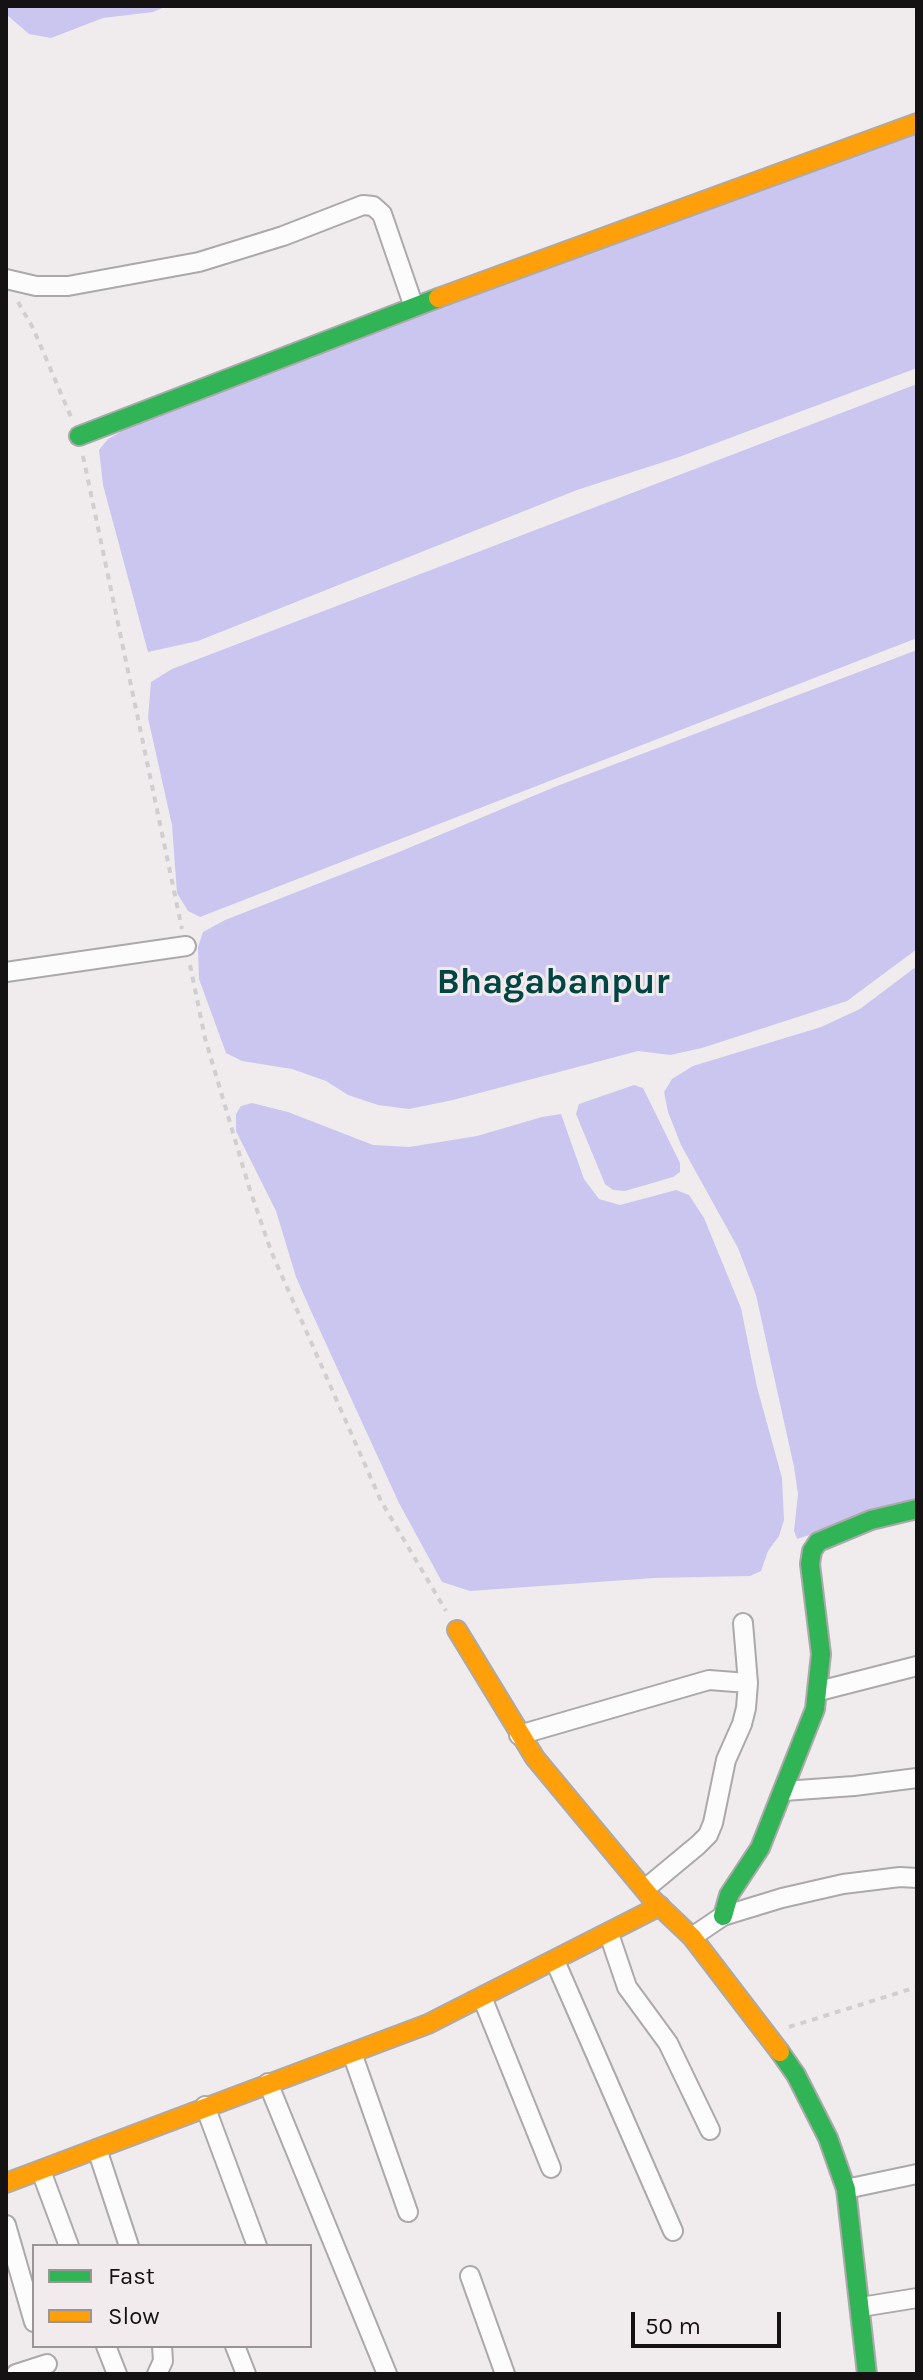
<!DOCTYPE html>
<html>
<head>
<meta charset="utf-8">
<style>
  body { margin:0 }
  #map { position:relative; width:923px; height:2380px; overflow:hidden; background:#f0ecee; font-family:Karla,sans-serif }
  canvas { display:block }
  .frame { position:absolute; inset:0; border:8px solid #141213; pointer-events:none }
  .legend { position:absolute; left:32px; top:2244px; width:280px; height:104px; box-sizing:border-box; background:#f1ebed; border:2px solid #999496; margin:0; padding:10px 14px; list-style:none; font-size:24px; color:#141213 }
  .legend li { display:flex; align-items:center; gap:16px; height:40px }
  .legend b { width:40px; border:2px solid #999496 }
  .scale { position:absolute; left:631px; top:2312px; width:150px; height:36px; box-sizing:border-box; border:4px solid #141213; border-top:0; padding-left:10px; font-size:24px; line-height:28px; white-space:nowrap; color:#141213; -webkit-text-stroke:6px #f1ebed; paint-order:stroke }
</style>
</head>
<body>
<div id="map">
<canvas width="923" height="2380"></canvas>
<div class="frame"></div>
<ul class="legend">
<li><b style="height:10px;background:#30b455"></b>Fast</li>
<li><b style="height:10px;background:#ff9f0a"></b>Slow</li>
</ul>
<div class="scale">50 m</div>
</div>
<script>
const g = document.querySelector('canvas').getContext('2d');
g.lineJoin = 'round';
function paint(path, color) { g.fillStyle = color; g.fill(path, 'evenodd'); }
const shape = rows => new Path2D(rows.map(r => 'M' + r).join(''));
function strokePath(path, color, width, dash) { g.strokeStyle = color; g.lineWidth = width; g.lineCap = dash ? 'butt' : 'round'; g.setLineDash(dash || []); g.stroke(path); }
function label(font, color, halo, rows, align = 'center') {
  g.font = font + ' Karla,sans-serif'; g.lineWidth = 6; g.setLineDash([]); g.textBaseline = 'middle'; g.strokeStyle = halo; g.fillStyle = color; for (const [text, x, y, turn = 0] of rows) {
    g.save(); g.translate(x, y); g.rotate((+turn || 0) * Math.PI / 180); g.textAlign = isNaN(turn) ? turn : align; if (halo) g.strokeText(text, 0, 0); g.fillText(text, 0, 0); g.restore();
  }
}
const water = shape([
  [6,6,167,6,153,12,103,18,51,38,29,34,7,15],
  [917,123,917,368,679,457,577,490,198,641,148,652,103,485,99,450,108,439,136,423],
  [917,384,917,638,200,917,188,911,177,893,172,825,148,718,151,682,172,669],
  [917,650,917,949,847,1001,702,1048,670,1055,638,1051,453,1100,409,1109,378,1105,348,1095,326,1081,292,1069,242,1061,226,1053,199,979,198,947,203,932,225,920,399,852,557,786],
  [917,966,917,1501,797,1539,794,1531,798,1494,794,1467,756,1295,738,1248,681,1145,668,1112,664,1092,672,1079,693,1066,821,1027,860,1009],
  [634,1085,643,1088,680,1163,680,1172,673,1177,625,1191,613,1190,605,1184,576,1114,579,1104],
  [252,1103,288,1112,373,1145,409,1147,477,1136,542,1117,561,1114,584,1179,599,1199,620,1205,676,1190,689,1195,704,1218,741,1308,757,1387,782,1478,784,1520,779,1536,768,1551,761,1571,750,1576,654,1578,470,1591,442,1582,399,1503,311,1311,296,1277,276,1211,236,1131,236,1114,241,1106]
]);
const path = shape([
  [18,302,33,328,71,417],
  [83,456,182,929],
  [190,965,205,1038,249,1187,271,1251,381,1501,446,1611],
  [789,2027,917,1987]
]);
const street = shape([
  [6,279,36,286,68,286,199,262,283,236,363,205,373,206,382,214,414,307],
  [6,972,186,946],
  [819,1691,917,1666],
  [519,1735,709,1680,748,1683],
  [784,1791,854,1786,917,1778],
  [645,1889,698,1845,708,1835,713,1823,726,1760,742,1724,746,1708,748,1683,743,1623],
  [609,1934,627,1987,668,2043,710,2130],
  [692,1937,723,1916,782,1898,843,1884,900,1877,917,1878],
  [555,1961,673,2231],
  [482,1997,551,2168],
  [352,2053,408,2212],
  [268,2083,387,2374],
  [205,2106,257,2246],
  [97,2149,129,2246],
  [41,2171,69,2246],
  [846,2189,917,2174],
  [6,2225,34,2322],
  [470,2276,505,2374],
  [861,2307,917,2298],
  [106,2346,117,2374],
  [235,2346,246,2374],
  [16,2374,47,2364],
  [157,2374,163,2361,162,2346]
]);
const fast = shape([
  [79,436,438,298],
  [723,1916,729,1895,760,1848,815,1709,821,1654,810,1564,812,1551,818,1542,871,1520,917,1509],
  [780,2052,796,2075,828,2138,846,2189,867,2374]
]);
const slow = shape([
  [438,298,917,123],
  [457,1630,535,1758,653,1900,692,1937,780,2052],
  [6,2183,428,2024,660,1906]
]);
const districtNames = [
  ["Bhagabanpur",553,983]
];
paint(water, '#cac6ef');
strokePath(street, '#aba9aa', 22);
strokePath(fast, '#aba9aa', 22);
strokePath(slow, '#aba9aa', 22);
strokePath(path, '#d0cecf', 4, [6, 6]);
strokePath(street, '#fdfcfc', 18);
strokePath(fast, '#30b455', 18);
strokePath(slow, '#ff9f0a', 18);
label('bold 36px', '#004443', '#f1ebed', districtNames);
</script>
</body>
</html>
